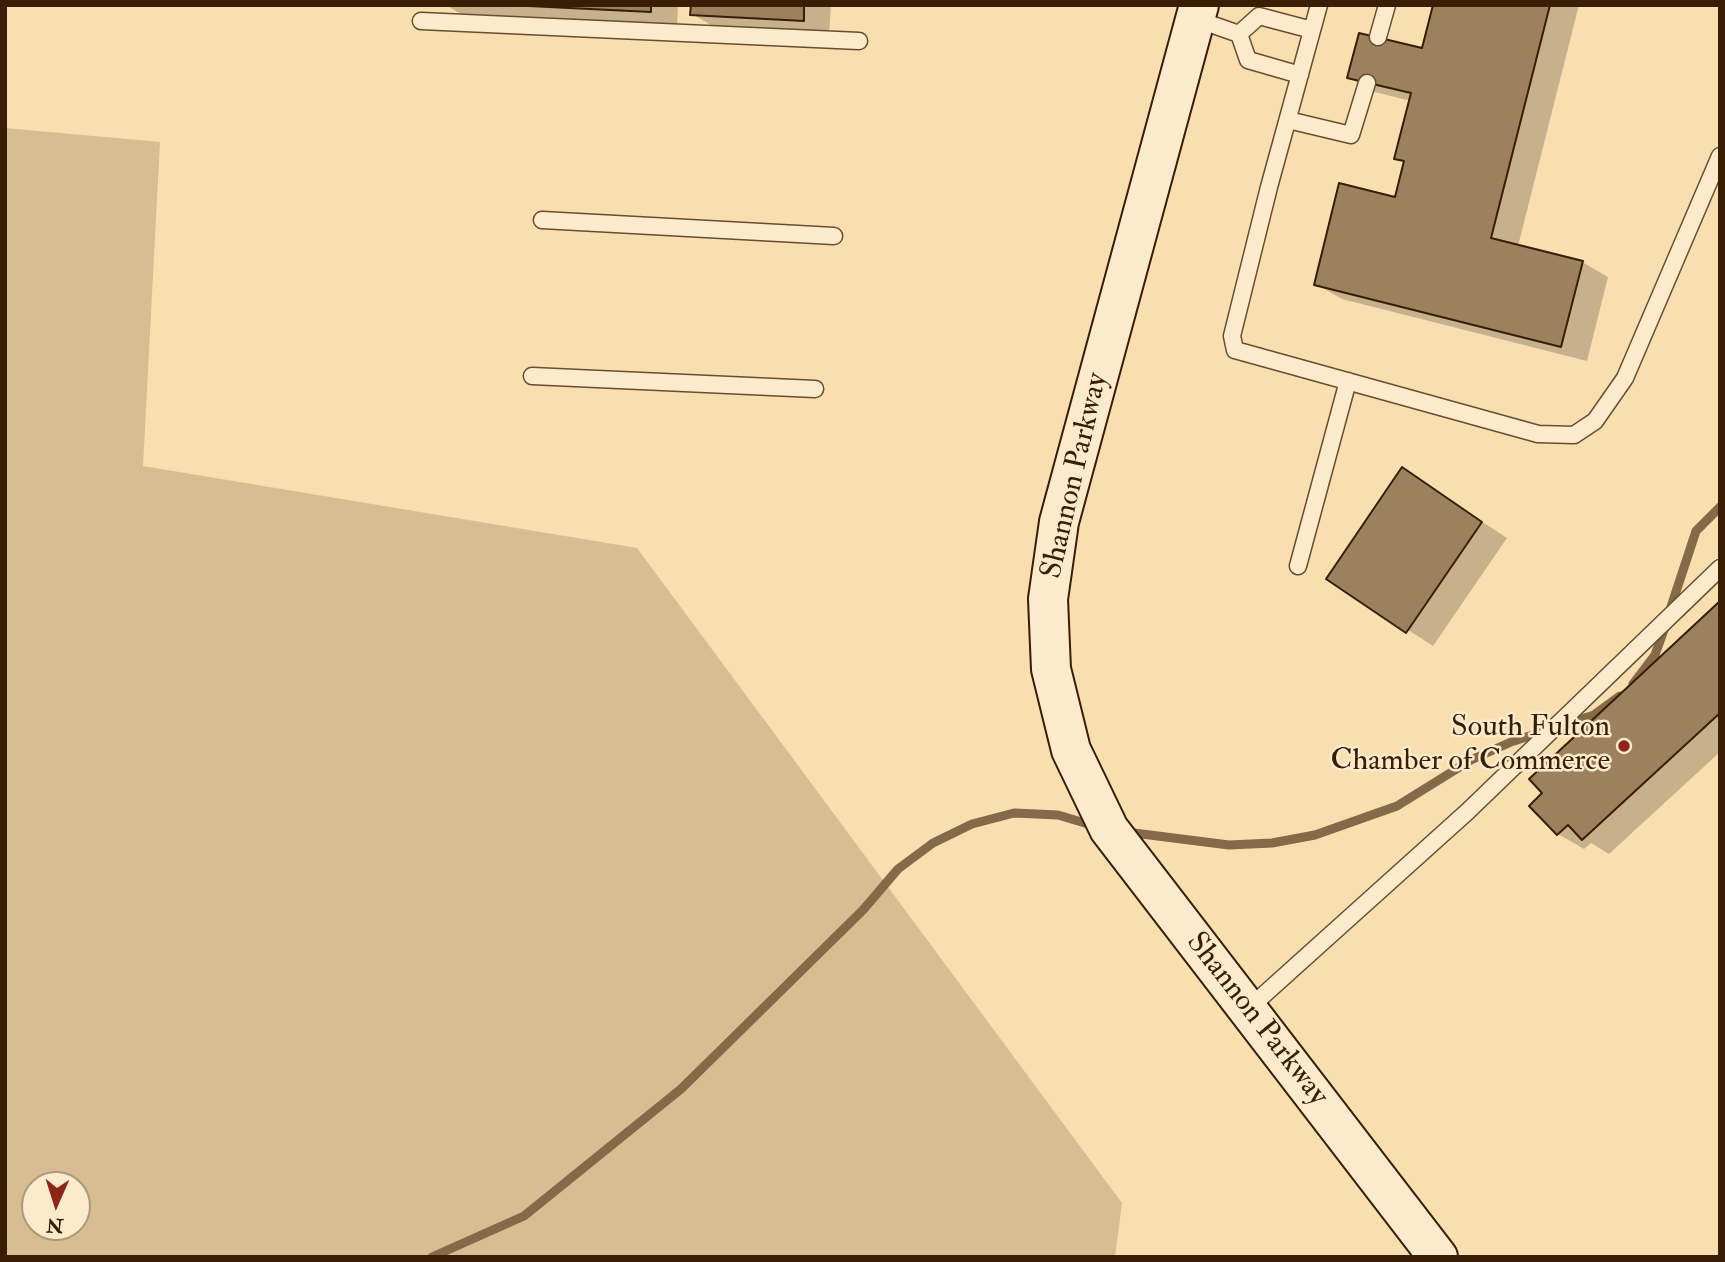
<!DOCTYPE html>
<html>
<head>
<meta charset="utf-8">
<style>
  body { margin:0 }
  #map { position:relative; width:1725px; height:1262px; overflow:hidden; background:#f9deb0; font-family:"IM FELL Double Pica",serif }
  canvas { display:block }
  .frame { position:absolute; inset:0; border:7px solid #391d05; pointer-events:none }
  .north { position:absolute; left:21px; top:1171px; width:70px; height:70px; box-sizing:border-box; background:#fbeacc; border:2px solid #ad987c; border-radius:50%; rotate:183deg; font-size:19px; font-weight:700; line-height:28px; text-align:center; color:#391d05 }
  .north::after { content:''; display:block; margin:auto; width:24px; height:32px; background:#8f2418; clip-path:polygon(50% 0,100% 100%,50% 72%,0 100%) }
</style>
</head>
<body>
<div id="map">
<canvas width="1725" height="1262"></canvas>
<div class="frame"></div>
<div class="north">N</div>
</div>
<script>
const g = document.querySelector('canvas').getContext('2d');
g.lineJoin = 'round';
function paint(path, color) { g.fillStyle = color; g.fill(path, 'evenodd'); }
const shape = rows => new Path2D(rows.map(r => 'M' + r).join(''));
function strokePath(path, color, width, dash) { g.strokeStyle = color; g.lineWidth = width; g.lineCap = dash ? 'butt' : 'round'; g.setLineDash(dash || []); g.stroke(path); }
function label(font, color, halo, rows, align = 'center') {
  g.font = font + ' "IM FELL Double Pica",serif'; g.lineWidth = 5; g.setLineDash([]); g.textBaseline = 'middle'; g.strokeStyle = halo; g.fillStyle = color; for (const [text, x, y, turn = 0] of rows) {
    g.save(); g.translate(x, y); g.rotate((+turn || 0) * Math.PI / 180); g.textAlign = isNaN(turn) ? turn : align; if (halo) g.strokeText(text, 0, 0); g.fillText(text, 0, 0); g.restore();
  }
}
const green = shape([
  [5,128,160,142,143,466,637,548,1122,1203,1115,1257,5,1257],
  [35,1185,77,1185,77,1227,35,1227]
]);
const shadow = shape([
  [446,5,678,5,677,26,464,16],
  [693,5,831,5,829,35,718,29,692,14],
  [1435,5,1579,5,1518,246,1582,262,1608,277,1587,361,1342,299,1316,284,1396,199,1406,164,1396,158,1411,101,1375,92,1349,77,1424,51],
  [1402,470,1507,538,1433,646,1328,578],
  [1720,603,1720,752,1609,854,1591,843,1584,849,1558,834]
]);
const stream = shape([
  [1669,613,1696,531,1720,507],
  [1633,684,1655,655,1665,627],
  [1562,725,1594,715,1620,696],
  [1126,832,1229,845,1272,843,1315,835,1397,806,1471,760,1511,742,1548,730],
  [432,1257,524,1216,681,1089,863,910,898,869,933,843,972,824,1014,813,1058,815,1095,826]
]);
const building = shape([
  [508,5,651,5,651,12,508,5],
  [691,5,804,5,804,21,690,15,691,5],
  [1433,5,1550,5,1491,238,1583,261,1561,347,1314,285,1339,183,1395,197,1404,161,1394,159,1411,93,1347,78,1359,33,1422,48,1433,5],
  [1402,467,1482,522,1406,633,1326,579,1402,467],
  [1720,601,1720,713,1582,840,1568,825,1557,835,1529,806,1542,793,1529,779,1720,601]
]);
const lane = shape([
  [1319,5,1269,187,1232,336,1235,350,1538,434,1574,435,1595,421,1625,378,1720,156],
  [1196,19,1239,34],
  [421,21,859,41],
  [1239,34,1259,16,1312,30],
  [1239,34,1248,60,1300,75],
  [1378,37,1387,5],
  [1288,120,1351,135,1367,83],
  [542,220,834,236],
  [532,376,815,389],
  [1298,566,1348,381],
  [1248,1009,1467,812,1720,568]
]);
const secondary = shape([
  [1199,5,1059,522,1048,599,1051,669,1071,750,1109,829,1438,1257]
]);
const markers = [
  [1624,746,7,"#8f2418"]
];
const streetNames = [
  ["Shannon Parkway",1076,476,-77],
  ["Shannon Parkway",1256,1020,52]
];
const poiNames = [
  ["South Fulton",1610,729],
  ["Chamber of Commerce",1610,763]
];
paint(green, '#d8bd93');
paint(shadow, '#0003');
strokePath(stream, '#856949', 9);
paint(building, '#9d815e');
strokePath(building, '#391d05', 2);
strokePath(lane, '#694d30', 19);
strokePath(secondary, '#391d05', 42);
strokePath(lane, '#fbeacc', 16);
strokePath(secondary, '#fbeacc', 38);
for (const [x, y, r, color] of markers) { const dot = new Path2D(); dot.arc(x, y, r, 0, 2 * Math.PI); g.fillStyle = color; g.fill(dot); strokePath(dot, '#fbeacc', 2.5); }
label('30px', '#391d05', '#fbeacc', streetNames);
label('30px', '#391d05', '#fbeacc', poiNames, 'right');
</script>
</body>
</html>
